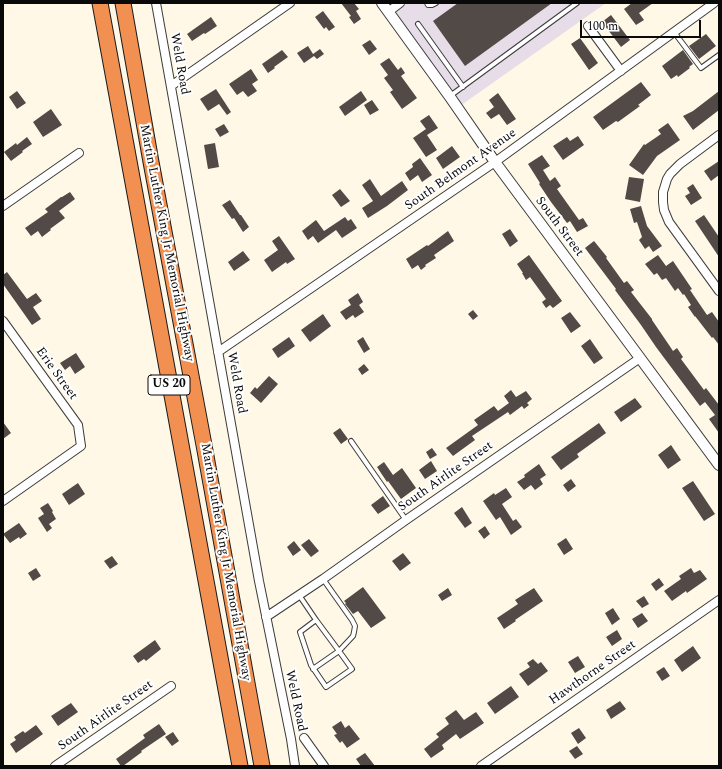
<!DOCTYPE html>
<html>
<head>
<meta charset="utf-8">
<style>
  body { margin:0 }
  #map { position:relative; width:722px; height:769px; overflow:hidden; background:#fff8e6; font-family:Spectral,serif }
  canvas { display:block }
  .frame { position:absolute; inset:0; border:4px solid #090909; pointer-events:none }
  .scale { position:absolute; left:580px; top:20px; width:121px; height:18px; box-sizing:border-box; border:2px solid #090909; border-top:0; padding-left:5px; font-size:12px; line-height:14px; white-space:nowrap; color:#090909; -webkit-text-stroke:3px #fff; paint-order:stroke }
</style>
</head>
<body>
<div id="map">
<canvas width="722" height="769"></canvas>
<div class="frame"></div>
<div class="scale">100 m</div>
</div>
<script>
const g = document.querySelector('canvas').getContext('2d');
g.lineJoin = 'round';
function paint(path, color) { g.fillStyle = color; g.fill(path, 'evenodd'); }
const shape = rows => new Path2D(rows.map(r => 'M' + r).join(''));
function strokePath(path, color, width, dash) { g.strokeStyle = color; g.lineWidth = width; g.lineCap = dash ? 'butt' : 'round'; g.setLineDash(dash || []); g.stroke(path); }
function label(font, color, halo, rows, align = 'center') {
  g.font = font + ' Spectral,serif'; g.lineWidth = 4; g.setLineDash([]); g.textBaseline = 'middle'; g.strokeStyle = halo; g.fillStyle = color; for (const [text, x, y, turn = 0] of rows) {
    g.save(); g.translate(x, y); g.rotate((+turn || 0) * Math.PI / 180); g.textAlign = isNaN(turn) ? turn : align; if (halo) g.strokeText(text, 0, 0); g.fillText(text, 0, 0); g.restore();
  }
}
const industrial = shape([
  [385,3,606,3,460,106]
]);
const building = shape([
  [341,3,354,3,359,9,356,11,361,19,354,24,349,17,351,16],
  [458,3,552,3,465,66,433,21],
  [632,3,653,3,639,13,644,20,636,25,624,9],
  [323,11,335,27,329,31,326,27,324,29,315,17],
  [611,15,630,40,621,47,602,22],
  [211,17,217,26,205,34,204,33,192,41,187,34],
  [706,34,716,46,699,59,689,46],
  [580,38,598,63,589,70,571,44],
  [370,40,377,49,369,55,362,45],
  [308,46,313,54,320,49,324,54,317,59,314,56,304,63,297,53],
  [282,50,288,57,274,67,275,68,268,73,262,64],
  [683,50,693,64,689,67,690,68,678,77,677,75,671,79,662,66],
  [389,58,398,70,401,67,405,73,401,76,417,98,402,109,390,92,393,90,384,78,388,75,380,64],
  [251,69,258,80,252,84,257,91,248,97,243,91,237,95,229,84],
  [641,82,651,95,638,105,640,106,618,122,616,121,603,130,593,117],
  [216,89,231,112,227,115,219,104,208,111,200,99],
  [17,91,26,103,17,109,9,97],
  [361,91,367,100,345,116,339,107],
  [719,91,719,110,693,130,683,116,693,111],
  [498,93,516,119,507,125,499,114,491,119,486,113,494,107,489,100],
  [372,100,379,110,370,115,364,105],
  [51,109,62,125,43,137,33,122],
  [429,115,438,128,427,135,437,150,426,157,413,138,426,129,420,121],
  [668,123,680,140,657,156,643,175,629,165,644,144,645,145,661,134,658,130],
  [224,124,229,132,220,137,215,129],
  [578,136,584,145,563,160,553,146,567,137,570,141],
  [27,137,32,144,22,151,23,152,11,161,4,152,16,143,17,145],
  [215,143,219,167,208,169,204,145],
  [452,146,460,157,443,169,436,158],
  [542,155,550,166,543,170,550,181,555,177,561,186,557,189,579,220,583,218,588,226,577,232,570,221,567,223,551,202,539,184,540,183,528,164],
  [420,158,432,175,422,182,418,175,410,181,405,173,413,167,412,164],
  [719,161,719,175,711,181,704,171],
  [629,177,644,179,640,202,625,199],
  [370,179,381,196,402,181,408,190,387,206,368,218,362,208,373,201,362,185],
  [693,184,702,198,691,205,685,196,690,193,687,188],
  [340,189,350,201,341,207,332,195],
  [70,192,75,199,59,211,65,218,50,229,51,230,42,237,38,231,31,236,25,228,48,212,45,209,61,197,62,197],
  [230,200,240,215,241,215,249,227,243,232,234,218,232,219,222,205],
  [641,206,647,226,662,246,653,252,649,246,645,249,639,240,642,237,637,222,634,223,630,209],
  [704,215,719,237,719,257,695,221],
  [345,217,348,221,351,219,357,228,342,238,336,230,318,243,313,236,308,240,302,231,316,220,324,231],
  [510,229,518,241,510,247,502,234],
  [448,231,454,241,434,255,436,258,425,265,426,266,421,270,418,265,412,269,406,259,427,245,428,246],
  [279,236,295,259,287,264,286,262,272,272,264,260,278,250,272,241],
  [594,241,607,257,606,258,624,283,627,281,634,290,631,292,652,319,652,320,669,345,673,351,677,348,683,357,681,359,704,390,706,388,719,405,719,433,709,419,715,415,705,402,700,406,656,347,641,325,615,290,616,289,585,248],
  [243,251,250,260,234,271,228,262],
  [529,255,562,301,553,308,550,305,546,308,542,302,546,299,530,277,526,280,522,273,523,273,517,264],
  [658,255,666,266,673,261,692,289,690,290,707,315,712,312,719,322,719,345,713,337,712,338,695,316,695,317,688,307,691,305,684,294,683,295,678,288,675,291,666,278,662,280,657,273,654,275,645,264],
  [7,272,27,299,36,293,42,301,33,307,41,319,32,325,3,284,3,275],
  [358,293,363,302,359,305,364,312,355,318,353,315,346,320,340,312,351,305,348,300],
  [473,310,478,316,473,320,468,314],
  [570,312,581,326,571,333,561,318],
  [323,314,331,326,310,342,301,330],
  [289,337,295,346,278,358,272,349],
  [363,337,370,349,364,353,357,341],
  [590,339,603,358,594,364,581,346],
  [76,353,85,367,75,374,70,366,65,370,60,363],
  [364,364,369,370,362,375,358,369],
  [269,376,278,384,261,403,250,393,255,387,257,389],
  [511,390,516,397,526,391,532,399,527,403,529,405,524,409,522,406,510,415,508,412,472,436,475,440,453,456,446,448,478,425,474,420,494,406,498,411,509,403,504,396],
  [635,398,642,407,621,422,614,412],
  [3,422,11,433,3,439],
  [599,423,606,433,577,454,579,457,561,470,551,457],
  [340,428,348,439,341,444,333,433],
  [671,445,681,460,668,469,658,455],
  [432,448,437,455,430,459,426,452],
  [431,461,437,471,425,479,419,470],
  [384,462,393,475,402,468,416,488,401,499,388,481,387,482,377,467],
  [539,464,546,475,540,479,543,484,535,490,531,485,524,490,517,482,525,477,524,475],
  [571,479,576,486,568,492,563,485],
  [693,481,715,514,704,521,682,488],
  [78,483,85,494,69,505,62,494],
  [506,488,512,497,502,504,513,521,516,519,522,527,511,535,500,517,496,520,483,501,494,493,495,495],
  [383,496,390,506,378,514,371,505],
  [48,503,53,511,52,512,56,519,49,524,52,528,47,532,38,518,44,514,40,508],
  [462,507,472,523,465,528,454,513],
  [19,523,27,534,20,539,19,537,10,543,3,534],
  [485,526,490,534,484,539,478,531],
  [566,538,573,549,564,555,557,544],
  [309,539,319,551,311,557,301,545],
  [294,541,301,550,293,556,287,547],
  [403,553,411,563,400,571,392,561],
  [112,556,118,564,110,569,104,561],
  [36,568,41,576,33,581,28,573],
  [691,568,694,573,700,570,707,579,687,593,686,591,672,601,664,591,681,579,679,576],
  [659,578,664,585,656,591,651,584],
  [363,587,386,618,371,628,358,611,353,614,345,604,346,603,344,601],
  [448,588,452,595,442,601,438,595],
  [534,588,543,601,515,620,516,621,504,629,497,618,518,604,515,600],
  [644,596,649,604,642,608,636,601],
  [613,608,620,619,612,625,605,613],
  [642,613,648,621,638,628,632,619],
  [617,630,622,639,612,646,606,637],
  [155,640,161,649,146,661,144,659,138,663,133,656],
  [693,646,701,658,682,672,674,660],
  [578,656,585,667,575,673,568,662],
  [533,659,538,664,541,662,548,671,528,686,519,674,530,667,527,663],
  [664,667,670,676,662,681,656,672],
  [511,686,519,697,495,714,487,703],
  [620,701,626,709,611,719,606,710],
  [71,703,78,712,58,726,51,716],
  [456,710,464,720,476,712,484,723,460,739,456,734,442,745,444,749,431,758,424,749,439,737,436,734,449,724,445,718],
  [341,721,345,728,349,725,360,739,347,748,342,741,340,743,334,735,337,734,332,727],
  [159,724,166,734,141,751,142,752,123,766,121,766,116,759,145,738,143,735],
  [36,725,43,734,16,753,10,744,16,740,14,737,23,731,25,733],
  [579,728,586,738,578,744,571,733],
  [173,732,179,741,172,746,165,737],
  [577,746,583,754,575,759,569,751],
  [365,753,375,766,361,766,356,759]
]);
const service = shape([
  [427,3,428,5,432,5,436,3],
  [418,24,463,87],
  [674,32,701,68,719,55],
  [450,96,577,3],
  [351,441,406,520],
  [299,595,316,620,300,632,311,665,326,687,352,669,339,651,353,636,354,632,355,626,352,620,323,579],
  [313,669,339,651,316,620]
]);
const minor = shape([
  [156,3,259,581,291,739,295,766],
  [388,12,400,3],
  [588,26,621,71],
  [171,86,290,3],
  [719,135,680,164,670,174,667,179,663,192,663,202,664,210,669,222,719,291],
  [3,206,79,153],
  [3,321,78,425,81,446,3,501],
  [218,352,495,162,714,3],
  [266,617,323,579,406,520,640,358],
  [304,738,324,766],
  [55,766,171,686],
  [481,766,719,600]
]);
const tertiary = shape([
  [382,3,450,97,495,162,640,358,719,465]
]);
const motorway = shape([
  [100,3,240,766],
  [123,3,151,162,204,445,262,766]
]);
const shields = [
  [169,385,42]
];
const shieldNames = [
  ["US 20",169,385]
];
const streetNames = [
  ["Weld Road",179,64,80],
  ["South Belmont Avenue",461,170,-35],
  ["South Street",559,227,53],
  ["Martin Luther King Jr Memorial Highway",166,243,79],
  ["Erie Street",56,374,54],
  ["Weld Road",236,383,80],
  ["South Airlite Street",446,477,-35],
  ["Martin Luther King Jr Memorial Highway",225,562,80],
  ["Hawthorne Street",593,673,-35],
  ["Weld Road",295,701,78],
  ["South Airlite Street",106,716,-35]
];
paint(industrial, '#e7dde9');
paint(building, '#524a46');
strokePath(service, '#3c3c3c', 6);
strokePath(minor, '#3c3c3c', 10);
strokePath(tertiary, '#3c3c3c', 12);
strokePath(motorway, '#1a1a1a', 17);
strokePath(service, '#fff', 4);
strokePath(minor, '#fff', 8);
strokePath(tertiary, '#fff', 10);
strokePath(motorway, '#f29051', 15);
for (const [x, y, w] of shields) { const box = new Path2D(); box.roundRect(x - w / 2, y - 10, w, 20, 3); g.fillStyle = '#fff'; g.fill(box); strokePath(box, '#090909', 1); }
label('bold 12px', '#090909', null, shieldNames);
label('13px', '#090909', '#fff', streetNames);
</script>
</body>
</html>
